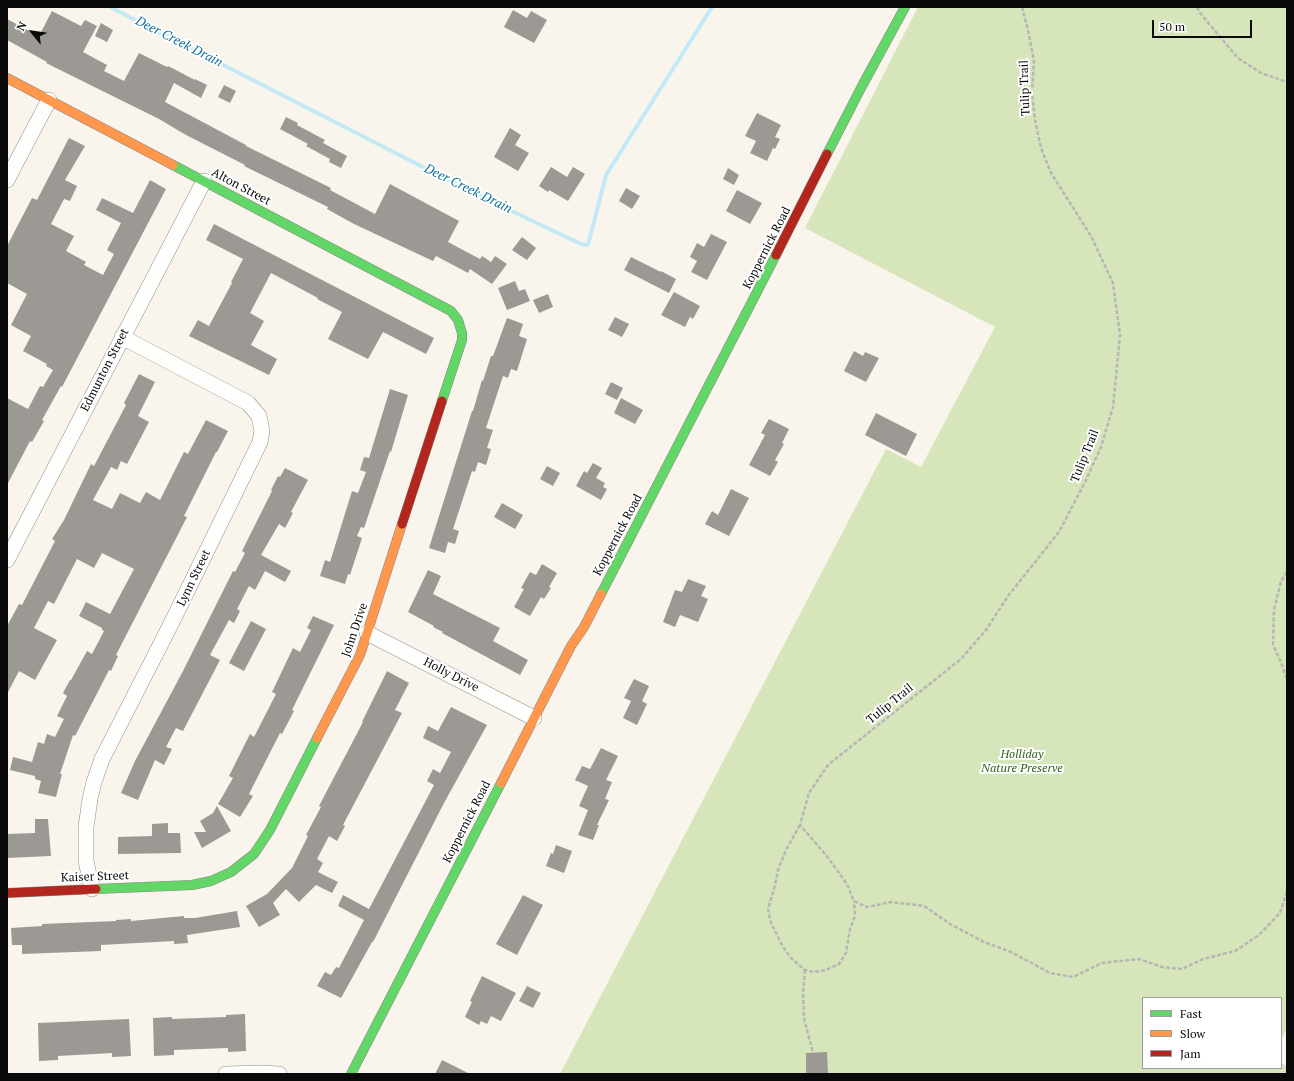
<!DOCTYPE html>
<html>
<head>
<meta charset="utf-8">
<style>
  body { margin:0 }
  #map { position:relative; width:1294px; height:1081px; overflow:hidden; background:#f9f5ed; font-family:"PT Serif",serif }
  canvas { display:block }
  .frame { position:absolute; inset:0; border:8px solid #0a0a0a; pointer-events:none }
  .legend { position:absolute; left:1142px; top:997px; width:140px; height:72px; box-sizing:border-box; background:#fff; border:1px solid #9d9d9d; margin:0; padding:5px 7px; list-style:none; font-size:12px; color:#0a0a0a }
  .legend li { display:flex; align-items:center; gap:8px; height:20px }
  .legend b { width:20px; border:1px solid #9d9d9d }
  .north { position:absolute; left:12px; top:12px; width:40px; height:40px; -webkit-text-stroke:3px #fff; paint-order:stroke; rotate:299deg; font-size:11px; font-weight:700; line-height:16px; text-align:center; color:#0a0a0a }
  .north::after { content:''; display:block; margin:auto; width:14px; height:18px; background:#0a0a0a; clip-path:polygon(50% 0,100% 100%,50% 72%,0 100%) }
  .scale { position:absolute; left:1152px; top:20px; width:100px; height:18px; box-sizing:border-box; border:2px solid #0a0a0a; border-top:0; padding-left:5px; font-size:12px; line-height:14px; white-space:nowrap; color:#0a0a0a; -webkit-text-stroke:3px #fff; paint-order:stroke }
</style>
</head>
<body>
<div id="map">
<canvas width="1294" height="1081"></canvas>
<div class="frame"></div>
<ul class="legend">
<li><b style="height:5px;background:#63d668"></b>Fast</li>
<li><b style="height:5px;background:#ff974d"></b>Slow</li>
<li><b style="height:5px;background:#b3261e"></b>Jam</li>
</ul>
<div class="north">N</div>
<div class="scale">50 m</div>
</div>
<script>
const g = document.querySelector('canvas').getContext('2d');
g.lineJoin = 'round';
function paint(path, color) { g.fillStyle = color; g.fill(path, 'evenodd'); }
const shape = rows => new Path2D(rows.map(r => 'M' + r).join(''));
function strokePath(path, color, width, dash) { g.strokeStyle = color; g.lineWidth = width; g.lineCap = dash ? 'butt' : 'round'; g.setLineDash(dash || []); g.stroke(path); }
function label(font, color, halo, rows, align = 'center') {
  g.font = font + ' "PT Serif",serif'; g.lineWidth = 4; g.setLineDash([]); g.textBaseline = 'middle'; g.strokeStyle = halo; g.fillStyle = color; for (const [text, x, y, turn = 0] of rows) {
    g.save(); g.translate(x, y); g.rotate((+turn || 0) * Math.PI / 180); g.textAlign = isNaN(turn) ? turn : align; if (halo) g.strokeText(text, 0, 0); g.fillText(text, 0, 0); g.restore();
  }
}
const forest = shape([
  [918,7,1287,7,1287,1028,1281,1040,1281,998,1143,998,1143,1068,1281,1068,1281,1063,1287,1066,1287,1074,560,1074,886,449,921,467,995,327,805,228]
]);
const stream = shape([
  [110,7,464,188,543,226,581,244,586,245,588,244,592,230,606,175,712,7]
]);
const building = shape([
  [513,10,527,18,531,11,547,20,534,43,504,27],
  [52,11,81,26,85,20,97,26,83,52,107,65,104,71,124,81,139,53,167,67,168,66,195,80,195,79,207,85,201,98,174,83,165,102,246,145,246,146,331,188,330,190,375,214,390,184,459,221,448,242,480,259,482,256,491,262,495,256,507,264,492,284,470,269,468,273,436,256,433,261,354,224,327,209,328,207,244,166,245,165,186,135,159,119,46,63,47,62,7,40,7,19,39,36],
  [101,23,113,30,107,42,95,36],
  [224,85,236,91,230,103,218,97],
  [757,113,781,125,775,137,780,139,775,149,773,148,767,161,750,153,756,141,745,136],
  [286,117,298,123,297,125,325,140,323,143,347,156,341,168,329,162,330,159,306,146,308,144,280,129],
  [510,128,521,135,515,145,529,153,518,171,494,157],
  [69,138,85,146,65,180,77,186,70,201,64,199,51,224,74,236,66,251,86,262,84,265,103,275,114,254,107,250,121,223,96,210,102,198,133,213,150,180,166,189,62,387,61,386,42,420,44,421,32,442,30,441,7,485,7,398,28,409,40,386,43,387,53,370,46,366,47,364,23,351,31,336,11,325,27,294,7,283,7,246,32,198,37,200],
  [551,167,567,177,573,167,585,174,568,201,549,190,548,192,539,186],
  [728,168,739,175,734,185,723,179],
  [626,188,640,196,632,209,619,201],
  [737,190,762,203,750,224,726,211],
  [214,224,434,338,426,354,383,332,368,359,328,339,342,312,317,299,318,298,271,273,250,313,264,321,251,345,277,359,269,375,189,336,198,320,209,326,232,283,231,282,243,259,206,240],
  [711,234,727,242,707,280,691,272,697,261,690,257,697,243,704,247],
  [522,237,536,248,527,260,512,250],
  [631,257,661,272,661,271,676,279,669,293,624,270],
  [515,281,519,291,525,289,530,301,507,310,498,288],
  [674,292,700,306,693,319,690,317,685,327,661,315],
  [548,294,553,307,539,313,533,300],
  [615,317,629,324,622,337,608,330],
  [507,318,523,324,519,336,527,339,517,371,511,369,508,378,503,376,486,428,493,430,487,448,491,449,486,465,478,462,475,472,472,471,453,529,459,531,455,544,448,542,445,553,429,548,472,411,473,411,482,380,483,381,491,356,493,356],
  [854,351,863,356,865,352,879,358,866,382,844,371],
  [139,374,155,382,138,416,149,422,127,464,121,461,117,470,111,467,93,500,112,509,120,493,140,503,146,492,160,500,184,452,188,454,206,420,228,431,217,452,216,452,184,516,187,517,116,655,118,656,111,671,109,670,105,678,75,736,73,735,60,774,62,774,56,797,38,793,41,781,35,779,35,776,10,770,13,757,32,762,38,742,44,744,47,734,55,737,64,719,57,716,67,696,63,693,70,680,71,680,87,651,92,654,104,631,102,630,102,628,79,616,86,602,110,614,134,569,102,553,94,568,77,559,54,604,48,601,34,628,57,640,35,680,19,671,7,694,7,626,19,604,22,605,55,541,52,539,64,520,91,464,94,466,126,405,124,403],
  [611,382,623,388,617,400,605,394],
  [390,389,408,395,391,452,390,451,364,528,361,527,357,536,362,538,350,575,348,574,345,584,320,576,325,560,330,562,352,491,358,493,366,472,360,470,364,457,369,458],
  [621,398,643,410,635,424,614,413],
  [876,413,917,434,906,456,865,435],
  [769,419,789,429,782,443,784,444,775,460,778,462,770,476,749,465,765,435,761,433],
  [593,463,602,468,596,478,605,483,603,487,607,489,601,500,576,486,584,471,587,473],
  [547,466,560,473,553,486,540,479],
  [285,468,308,480,291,512,293,513,285,528,279,524,261,555,291,571,285,582,265,571,255,590,249,586,237,609,240,611,234,623,229,620,210,655,220,660,183,731,176,728,166,747,172,749,164,765,155,760,138,800,121,793,135,761,183,671,233,571,235,572,245,553,242,551,272,491,271,490,278,476,280,477],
  [731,489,749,498,729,536,705,524,712,511,718,515],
  [502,503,523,515,515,529,494,517],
  [542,564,557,573,549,587,551,588,544,599,541,597,530,616,514,607,524,589,521,588,530,572,536,575],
  [428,570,441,576,433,594,500,628,493,641,528,660,520,675,442,633,443,632,433,627,434,626,408,612],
  [688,579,706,586,701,596,708,599,698,622,680,615,675,627,663,622,675,590,682,592],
  [313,616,334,625,292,710,294,711,282,734,280,733,249,794,253,796,240,817,218,804,233,778,229,776,250,734,254,737,276,694,272,692,293,648,300,652,311,630,307,628],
  [251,621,266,629,244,671,229,663],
  [387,671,409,683,395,710,402,713,343,825,345,826,337,841,329,836,317,859,323,863,318,872,338,882,332,893,316,885,299,902,286,889,273,903,280,915,259,927,246,906,267,894,292,868,308,836,306,835,321,807,319,806,363,722,362,722],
  [634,679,649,686,642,701,647,704,637,725,623,718,631,701,624,698],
  [451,707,487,725,444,803,373,942,372,942,341,998,317,986,325,972,331,975,336,967,339,968,364,920,338,906,343,895,369,909,434,785,427,781,433,769,440,773,451,752,423,738,428,726,438,731],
  [601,748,618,756,606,780,612,782,605,799,609,800,597,825,599,825,593,840,578,835,588,810,579,806,588,786,575,780,582,766,590,769],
  [217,806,231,831,202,848,194,832,206,832,200,821,213,813],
  [35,819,48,819,51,856,7,858,7,834,35,833],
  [168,823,168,833,180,833,181,853,118,854,118,837,152,836,152,824],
  [556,845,572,851,564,873,546,866,551,853,553,854],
  [523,895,543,905,517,955,496,944],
  [237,911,240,927,187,935,188,943,174,944,174,941,101,945,101,951,22,954,22,945,12,945,11,928,42,926,42,924,116,921,116,920,131,919,131,921,184,916,184,918,195,918],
  [482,976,516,993,501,1021,491,1016,487,1024,481,1021,479,1025,465,1017,472,1002,470,1001],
  [527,986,541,993,533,1008,519,1001],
  [245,1014,246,1051,228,1052,228,1048,174,1050,174,1055,154,1056,153,1018,172,1017,172,1019,226,1017,226,1015],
  [129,1019,131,1056,112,1057,112,1053,58,1056,58,1060,39,1061,38,1023],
  [827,1052,828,1074,806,1074,806,1053],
  [442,1060,470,1074,435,1074]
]);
const path = shape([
  [1022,7,1028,30,1034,61,1032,93,1035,120,1041,148,1051,173,1091,236,1113,283,1120,335,1113,407,1101,447,1086,480,1059,532,1008,596,986,630,961,659,828,765,809,793,800,825,826,855,847,884,854,901,867,907,891,902,924,906,950,924,984,942,1011,952,1050,973,1073,977,1102,963,1139,959,1162,967,1182,969,1203,959,1235,951,1259,935,1280,913,1287,891],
  [1197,7,1200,13,1238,58,1261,73,1287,82],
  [1287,572,1281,581,1274,610,1273,645,1281,662,1287,680],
  [800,825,786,850,778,870,775,885,768,909,771,923,783,947,791,958,805,970,814,972,826,970,839,964,846,953,850,929,855,916,854,901],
  [805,970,803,993,804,1018,813,1053]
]);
const street = shape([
  [7,180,49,100],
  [7,560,204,181],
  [367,633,534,718],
  [92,889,86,861,86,827,90,799,94,782,102,759,172,622,260,442,262,431,259,416,248,403,122,337],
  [226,1074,260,1073,279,1074]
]);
const fast = shape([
  [827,154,862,86,905,7],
  [173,165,451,311,458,320,462,333,462,340,442,401],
  [601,594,776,255],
  [96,889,192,885,211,881,231,872,254,854,270,830,317,738],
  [351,1074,501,783]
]);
const slow = shape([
  [7,78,173,165],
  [317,738,360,655,402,524],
  [501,783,571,646,584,627,601,594]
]);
const jam = shape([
  [776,255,827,154],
  [402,524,442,401],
  [7,893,96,889]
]);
const streetNames = [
  ["Tulip Trail",1025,88,-92],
  ["Alton Street",241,187,28],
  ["Koppernick Road",767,248,-63],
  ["Edmunton Street",105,370,-63],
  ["Tulip Trail",1085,456,-68],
  ["Koppernick Road",618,535,-62],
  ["Lynn Street",194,578,-64],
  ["John Drive",355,630,-71],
  ["Holly Drive",451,675,27],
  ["Tulip Trail",890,704,-39],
  ["Koppernick Road",467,822,-63],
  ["Kaiser Street",95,877,-2]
];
const parkNames = [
  ["Holliday",1022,755],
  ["Nature Preserve",1022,769]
];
const waterNames = [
  ["Deer Creek Drain",179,42,27],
  ["Deer Creek Drain",468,189,26]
];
paint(forest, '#d6e6ba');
strokePath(stream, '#c2e9f5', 4);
paint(building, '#9c9893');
strokePath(street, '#92908c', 16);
strokePath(fast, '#888683', 10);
strokePath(slow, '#888683', 10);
strokePath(jam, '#888683', 10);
strokePath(path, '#b7b6b5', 2.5, [4, 2]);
strokePath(street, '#fefefc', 15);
strokePath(fast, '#63d668', 9);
strokePath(slow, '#ff974d', 9);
strokePath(jam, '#b3261e', 9);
label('12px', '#0a0a0a', '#fff', streetNames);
label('italic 12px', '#32621a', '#fff', parkNames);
label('italic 13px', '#12719d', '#fff', waterNames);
</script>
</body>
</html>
